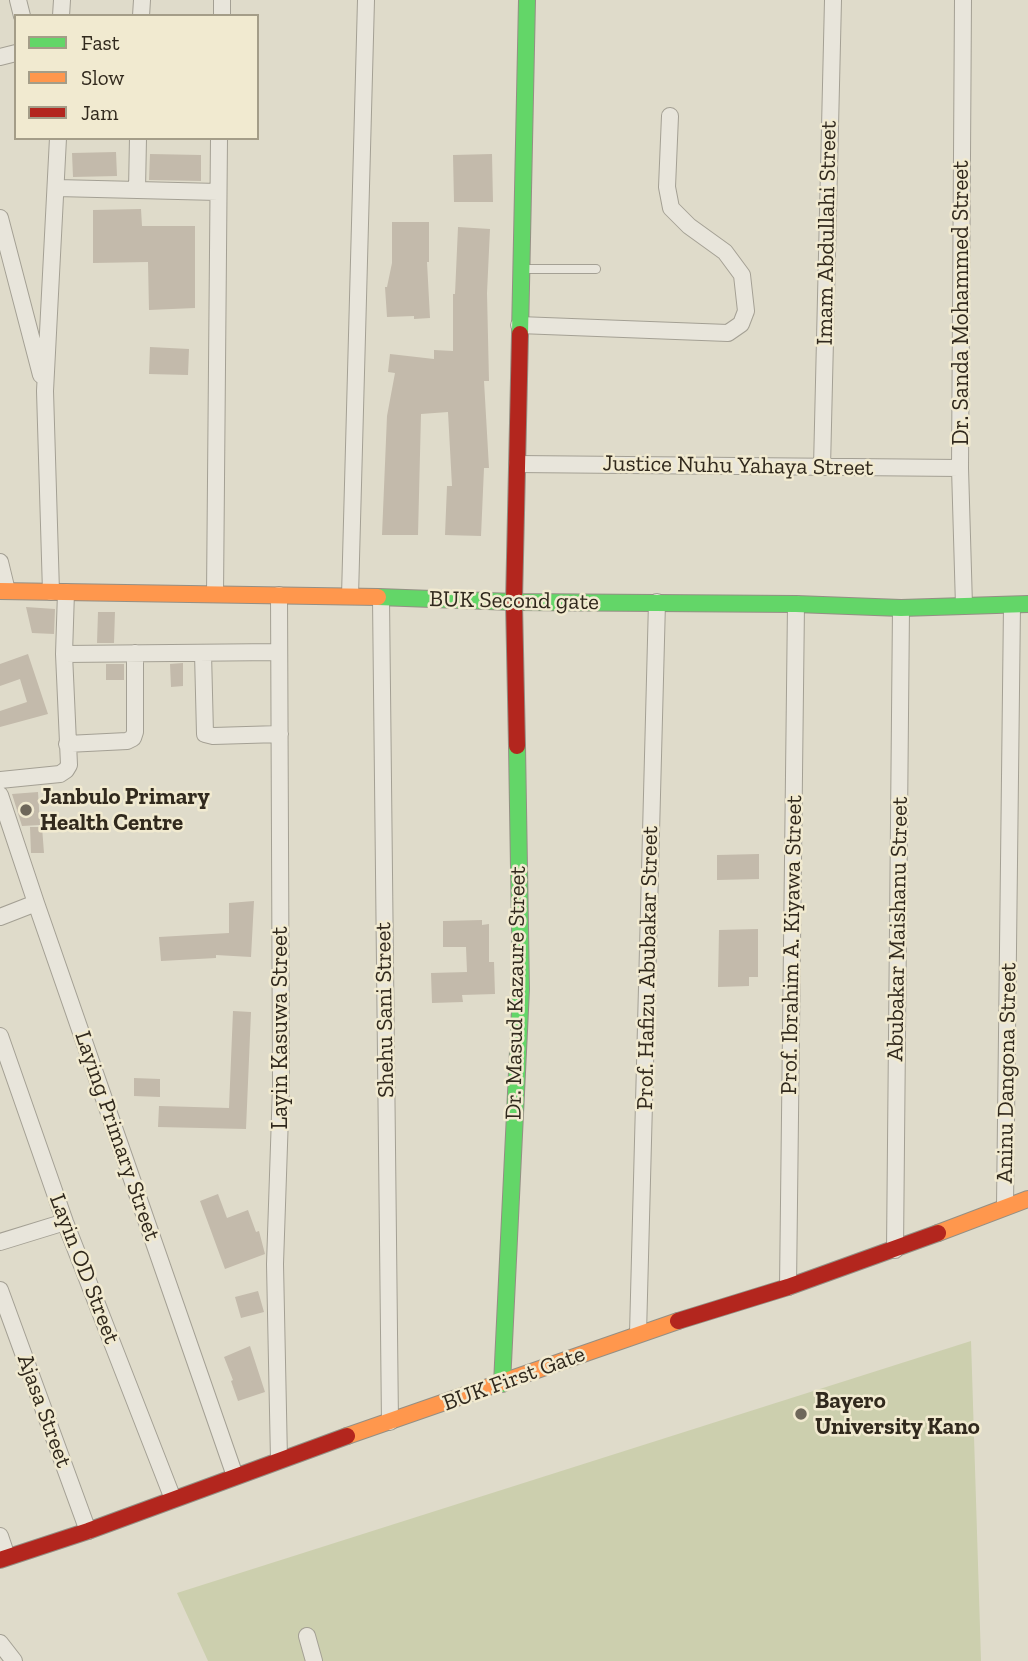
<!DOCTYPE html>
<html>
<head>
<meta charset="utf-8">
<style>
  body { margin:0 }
  #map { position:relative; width:1028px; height:1661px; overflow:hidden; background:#dfdbca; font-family:"Zilla Slab",serif }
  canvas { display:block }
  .legend { position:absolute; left:14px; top:14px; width:245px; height:126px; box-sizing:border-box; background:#f1ead0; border:2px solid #a49d88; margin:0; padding:9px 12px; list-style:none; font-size:21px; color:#31291d }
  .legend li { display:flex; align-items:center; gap:14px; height:35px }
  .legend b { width:35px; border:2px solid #a49d88 }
</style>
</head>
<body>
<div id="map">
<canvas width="1028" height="1661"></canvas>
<ul class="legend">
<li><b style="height:9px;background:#63d668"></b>Fast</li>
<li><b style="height:9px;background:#ff974d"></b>Slow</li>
<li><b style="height:9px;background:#b3261e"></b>Jam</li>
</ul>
</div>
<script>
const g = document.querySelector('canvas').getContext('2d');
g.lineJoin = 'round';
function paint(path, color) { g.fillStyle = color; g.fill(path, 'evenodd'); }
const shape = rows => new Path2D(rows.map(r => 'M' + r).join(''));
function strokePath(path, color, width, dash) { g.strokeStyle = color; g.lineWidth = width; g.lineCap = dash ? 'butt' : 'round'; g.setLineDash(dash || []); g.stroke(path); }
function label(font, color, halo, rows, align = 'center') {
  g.font = font + ' "Zilla Slab",serif'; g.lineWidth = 5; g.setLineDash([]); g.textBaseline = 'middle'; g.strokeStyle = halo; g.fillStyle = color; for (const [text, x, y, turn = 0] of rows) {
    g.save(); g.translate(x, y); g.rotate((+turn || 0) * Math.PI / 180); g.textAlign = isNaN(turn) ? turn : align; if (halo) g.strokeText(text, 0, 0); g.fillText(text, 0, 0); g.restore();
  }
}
const green = shape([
  [971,1341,981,1661,208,1661,177,1593]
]);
const building = shape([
  [116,152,117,176,73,177,72,153],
  [150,154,201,155,201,181,149,180],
  [492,154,493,202,454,202,453,155],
  [141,209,142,226,195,226,195,308,149,310,148,262,93,263,93,210],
  [392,222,429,222,429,262,427,262,430,318,414,319,414,316,387,317,385,287,387,287,392,263],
  [458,227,490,229,487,293,489,381,484,381,489,468,484,468,481,536,445,535,447,486,452,486,448,412,421,414,418,535,382,535,387,416,395,373,388,372,390,354,434,359,434,350,453,351,453,294,455,294],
  [150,347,189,349,188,375,149,374],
  [26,607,55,609,54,634,32,633],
  [98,612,115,612,114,643,97,643],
  [28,654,48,714,0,727,0,711,27,702,20,679,0,686,0,664],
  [183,663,183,686,171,687,170,664],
  [106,664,124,664,124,680,106,680],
  [38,792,40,825,22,826,12,794],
  [30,827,42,827,44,853,31,853],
  [759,854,759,879,717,880,717,855],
  [254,901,251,957,216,955,216,958,161,961,159,937,229,933,229,903],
  [482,920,482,925,489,924,489,962,494,962,495,994,462,995,463,1002,432,1003,431,973,467,972,466,947,443,947,443,921],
  [758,929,758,977,749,977,749,986,718,987,719,930],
  [233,1011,251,1012,246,1129,158,1127,159,1106,229,1108],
  [134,1078,160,1079,160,1097,134,1096],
  [218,1194,227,1218,248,1210,256,1232,259,1231,265,1254,225,1269,200,1201],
  [258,1291,264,1312,241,1318,235,1297],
  [250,1346,265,1392,238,1401,231,1381,233,1380,224,1357]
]);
const lane = shape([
  [523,269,596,269]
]);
const street = shape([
  [18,0,22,16],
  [963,0,960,468,964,606],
  [61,16,62,0],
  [141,16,142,0],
  [222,16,222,0],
  [0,57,16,53],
  [57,188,218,192],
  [137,190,138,138],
  [0,218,41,375],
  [519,325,728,333,741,324,746,311,742,275,725,252,689,226,671,208,667,187,670,116],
  [517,464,960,468],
  [822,467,833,0],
  [0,562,7,591],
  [51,592,45,391,58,138],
  [215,594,219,138],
  [279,595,281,1086,275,1264,279,1460],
  [350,596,366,0],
  [381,598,390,1422],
  [203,653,205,734,213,736,280,734],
  [64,654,279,652],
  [67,744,127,741,133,738,135,732,135,653],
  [0,780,60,774,66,770,69,765,64,654,66,592],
  [0,795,36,903,235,1476],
  [0,917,36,903],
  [0,1036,65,1222,173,1499],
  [1005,1206,1012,605],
  [0,1242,65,1222],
  [895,1250,901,608],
  [788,1287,796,604],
  [0,1290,88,1531],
  [638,1334,657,602],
  [0,1536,7,1557],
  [307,1636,314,1661],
  [0,1643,14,1661]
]);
const fast = shape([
  [520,334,527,0],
  [378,597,514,602,796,604,901,608,1028,604],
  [502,1384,521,989,517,746]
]);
const slow = shape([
  [0,591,378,597],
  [938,1233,1028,1199],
  [347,1436,678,1321]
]);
const jam = shape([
  [517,746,514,602,520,334],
  [678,1321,788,1287,938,1233],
  [0,1560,88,1531,347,1436]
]);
const markers = [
  [26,810,7,"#6e675a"],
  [801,1414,7,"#6e675a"]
];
const streetNames = [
  ["Imam Abdullahi Street",827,233,-89],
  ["Dr. Sanda Mohammed Street",961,303,-90],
  ["Justice Nuhu Yahaya Street",738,466,1],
  ["BUK Second gate",514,601,1],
  ["Abubakar Maishanu Street",898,929,-89],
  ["Prof. Ibrahim A. Kiyawa Street",792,945,-89],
  ["Prof. Hafizu Abubakar Street",648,968,-89],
  ["Dr. Masud Kazaure Street",516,993,-89],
  ["Shehu Sani Street",385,1010,-91],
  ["Layin Kasuwa Street",280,1028,-90],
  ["Aninu Dangona Street",1007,1073,-89],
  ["Laying Primary Street",117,1136,71],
  ["Layin OD Street",84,1269,69],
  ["BUK First Gate",514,1379,-20],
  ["Ajasa Street",44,1411,70]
];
const poiNames = [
  ["Janbulo Primary",40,797],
  ["Health Centre",40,823],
  ["Bayero",815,1401],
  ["University Kano",815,1427]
];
paint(green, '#cccfae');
paint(building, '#c3baab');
strokePath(lane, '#a4a094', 10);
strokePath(street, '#a4a094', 18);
strokePath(fast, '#948f84', 18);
strokePath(slow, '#948f84', 18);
strokePath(jam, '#948f84', 18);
strokePath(lane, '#e8e5db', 8);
strokePath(street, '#e8e5db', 16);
strokePath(fast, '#63d668', 16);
strokePath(slow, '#ff974d', 16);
strokePath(jam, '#b3261e', 16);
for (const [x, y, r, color] of markers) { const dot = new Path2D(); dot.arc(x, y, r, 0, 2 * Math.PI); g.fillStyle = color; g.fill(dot); strokePath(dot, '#f1ead0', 2.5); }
label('23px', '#31291d', '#f1ead0', streetNames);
label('bold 23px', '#31291d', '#f1ead0', poiNames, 'left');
</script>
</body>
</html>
